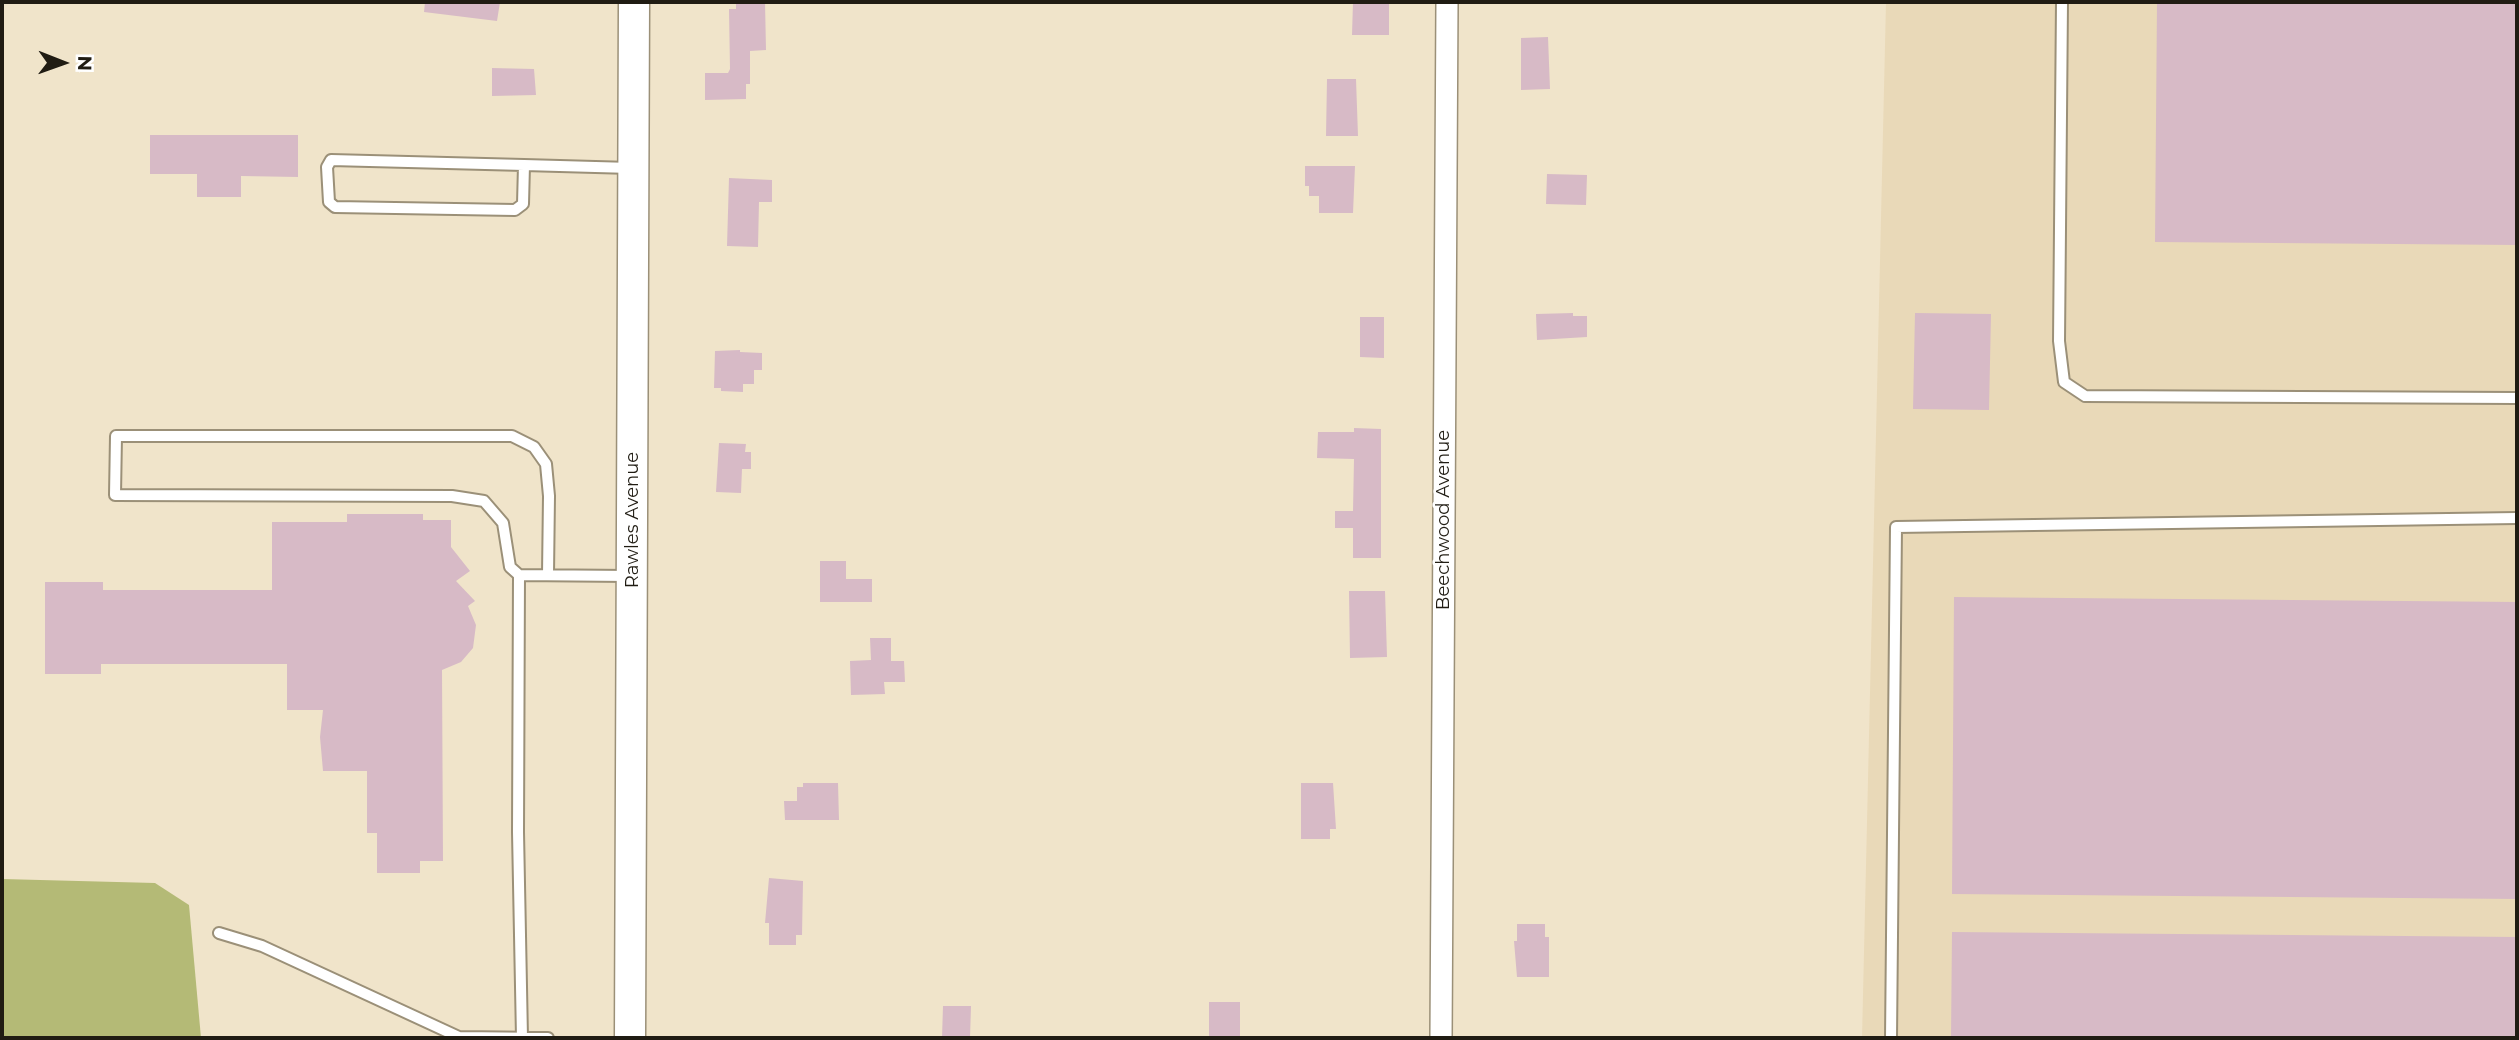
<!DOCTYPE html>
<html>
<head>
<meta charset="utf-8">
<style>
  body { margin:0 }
  #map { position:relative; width:2519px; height:1040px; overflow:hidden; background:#f0e4ca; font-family:Montserrat,sans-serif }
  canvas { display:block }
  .frame { position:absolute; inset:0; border:4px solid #201c13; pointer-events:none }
  .north { position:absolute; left:28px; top:28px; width:70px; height:70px; -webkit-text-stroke:5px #fff; paint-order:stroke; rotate:91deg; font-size:19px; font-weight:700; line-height:28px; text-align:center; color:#201c13 }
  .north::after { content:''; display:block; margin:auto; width:24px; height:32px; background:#201c13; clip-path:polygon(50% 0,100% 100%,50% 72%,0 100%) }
</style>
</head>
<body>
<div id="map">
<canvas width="2519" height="1040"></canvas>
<div class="frame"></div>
<div class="north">N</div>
</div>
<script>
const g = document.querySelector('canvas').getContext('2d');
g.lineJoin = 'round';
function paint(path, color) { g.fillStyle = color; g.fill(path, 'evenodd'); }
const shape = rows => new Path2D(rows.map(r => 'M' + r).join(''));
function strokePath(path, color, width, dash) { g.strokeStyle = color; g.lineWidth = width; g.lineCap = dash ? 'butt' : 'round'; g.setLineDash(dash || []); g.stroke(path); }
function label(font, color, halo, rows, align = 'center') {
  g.font = font + ' Montserrat,sans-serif'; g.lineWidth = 5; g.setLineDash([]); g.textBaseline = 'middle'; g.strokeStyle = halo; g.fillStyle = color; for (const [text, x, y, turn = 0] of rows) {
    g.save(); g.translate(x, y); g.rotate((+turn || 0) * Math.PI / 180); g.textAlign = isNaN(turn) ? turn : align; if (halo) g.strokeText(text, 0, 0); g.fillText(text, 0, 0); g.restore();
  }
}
const built = shape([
  [1886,2,2517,2,2517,1038,1862,1038]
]);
const forest = shape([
  [2,879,155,883,189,905,201,1038,2,1038]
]);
const building = shape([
  [425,2,500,2,497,21,424,12],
  [736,2,765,2,766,50,750,51,750,84,746,84,746,99,705,100,705,73,728,73,730,69,729,9,736,9],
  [1353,2,1389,2,1389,35,1352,35],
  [2157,2,2517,2,2517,245,2155,242],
  [1548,37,1550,89,1521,90,1521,38],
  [492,68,534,69,536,95,492,96],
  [1327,79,1356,79,1358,136,1326,136],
  [150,135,298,135,298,177,241,176,241,197,197,197,197,174,150,174],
  [1305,166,1355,166,1353,213,1319,213,1319,196,1309,196,1309,186,1305,186],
  [1547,174,1587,175,1586,205,1546,204],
  [729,178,772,180,772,202,759,202,758,247,727,246],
  [1573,313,1573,316,1587,316,1587,337,1537,340,1536,314],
  [1915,313,1991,314,1989,410,1913,409],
  [1360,317,1384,317,1384,358,1360,357],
  [740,350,740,352,762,353,762,370,754,370,754,384,743,384,743,392,721,391,721,388,714,388,715,351],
  [1354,428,1381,429,1381,558,1353,558,1353,528,1335,528,1335,511,1353,511,1354,459,1317,458,1318,432,1354,432],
  [719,443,746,444,745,452,751,452,751,469,742,469,741,493,716,492],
  [347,514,423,514,423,520,451,520,451,547,470,571,456,581,475,601,468,606,476,625,473,648,461,662,442,670,443,861,420,861,420,873,377,873,377,833,367,833,367,771,323,771,320,737,323,710,287,710,287,664,101,664,101,674,45,674,45,582,103,582,103,590,272,590,272,522,347,522],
  [820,561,846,561,846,579,872,579,872,602,820,602],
  [1349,591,1385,591,1387,657,1350,658],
  [1954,597,2517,602,2517,899,1952,894],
  [870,638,891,638,891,661,904,661,905,682,884,682,885,694,851,695,850,661,871,660],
  [803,783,838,783,839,820,785,820,784,801,797,801,797,787,803,787],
  [1301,783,1333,783,1336,829,1330,829,1330,839,1301,839],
  [769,878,803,881,802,935,796,935,796,945,769,945,769,923,765,923],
  [1517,924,1545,924,1545,937,1549,937,1549,977,1517,977,1514,941,1517,941],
  [1952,932,2517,937,2517,1038,1951,1038],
  [1209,1002,1240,1002,1240,1038,1209,1038],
  [943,1006,971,1006,970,1038,942,1038]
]);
const lane = shape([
  [2062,2,2059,341,2064,382,2085,396,2517,398],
  [524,165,523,204,515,210,335,207,329,202,327,167,331,160,524,165,631,168],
  [519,575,510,567,503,523,484,501,452,496,115,495,116,436,512,436,534,447,546,464,549,496,548,574],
  [219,933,262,946,459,1037,548,1038],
  [522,1038,518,832,519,575,629,576],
  [1891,1038,1896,527,2517,518]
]);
const street = shape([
  [1441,1038,1447,2]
]);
const secondary = shape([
  [630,1038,634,2]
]);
const streetNames = [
  ["Rawles Avenue",633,520,-90],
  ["Beechwood Avenue",1444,520,-90]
];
paint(built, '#e9d9b8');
paint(forest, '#b4ba76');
paint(building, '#d7bac6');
strokePath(lane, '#9b9078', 14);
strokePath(street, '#9b9078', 24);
strokePath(secondary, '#9b9078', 33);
strokePath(lane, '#fff', 10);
strokePath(street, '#fff', 21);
strokePath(secondary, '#fff', 30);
label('18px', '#201c13', '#fff', streetNames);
</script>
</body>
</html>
